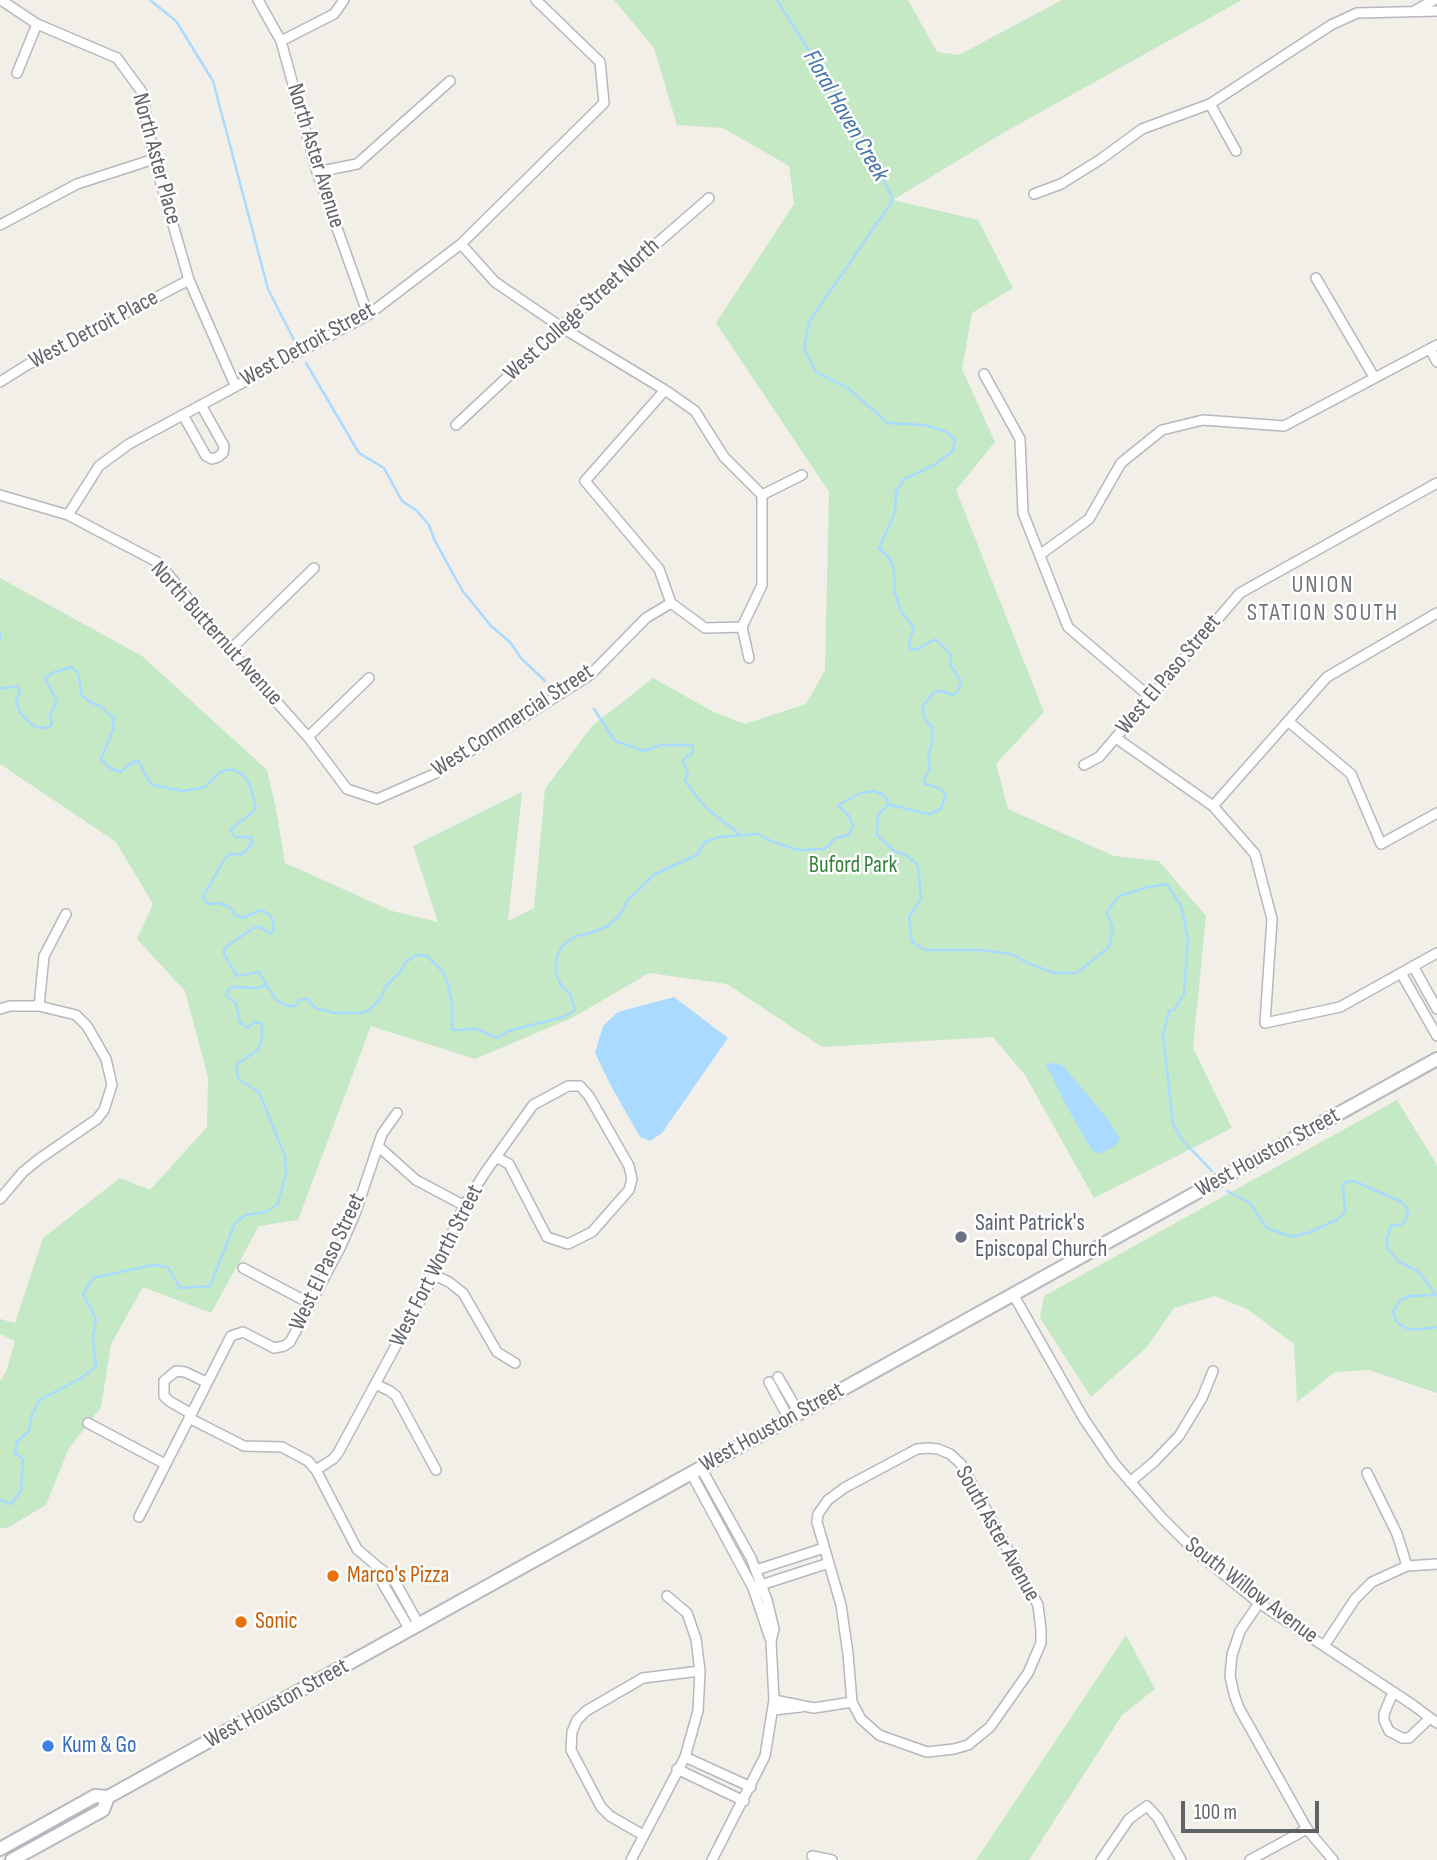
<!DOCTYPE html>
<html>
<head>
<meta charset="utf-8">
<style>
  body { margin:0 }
  #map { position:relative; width:1437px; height:1860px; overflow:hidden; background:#f1efe8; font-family:"Sofia Sans Condensed",sans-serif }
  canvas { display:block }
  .scale { position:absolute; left:1181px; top:1801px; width:138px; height:32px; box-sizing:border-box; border:4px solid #5f6368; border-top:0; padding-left:9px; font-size:21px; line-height:24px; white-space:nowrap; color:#5f6368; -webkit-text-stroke:5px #fff; paint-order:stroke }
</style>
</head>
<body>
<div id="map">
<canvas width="1437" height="1860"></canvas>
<div class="scale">100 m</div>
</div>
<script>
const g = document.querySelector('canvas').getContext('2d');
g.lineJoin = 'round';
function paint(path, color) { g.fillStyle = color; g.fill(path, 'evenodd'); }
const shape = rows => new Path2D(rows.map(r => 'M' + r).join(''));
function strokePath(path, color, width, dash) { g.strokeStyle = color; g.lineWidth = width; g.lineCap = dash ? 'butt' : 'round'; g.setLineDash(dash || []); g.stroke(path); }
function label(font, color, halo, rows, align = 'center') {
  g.font = font + ' "Sofia Sans Condensed",sans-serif'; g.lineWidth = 5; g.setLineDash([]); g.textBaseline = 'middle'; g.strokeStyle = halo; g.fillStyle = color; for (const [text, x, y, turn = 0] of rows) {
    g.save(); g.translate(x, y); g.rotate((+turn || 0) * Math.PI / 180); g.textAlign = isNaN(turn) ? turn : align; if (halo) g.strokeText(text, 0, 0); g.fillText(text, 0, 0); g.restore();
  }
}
const green = shape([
  [614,0,908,0,937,52,959,55,1062,0,1242,0,1003,133,893,200,978,220,1013,288,972,313,962,369,995,442,956,490,1044,712,996,764,1008,809,1114,856,1159,861,1206,916,1193,1048,1232,1128,1094,1198,1025,1075,993,1037,822,1047,727,984,649,973,574,1017,475,1059,371,1026,298,1220,259,1226,211,1313,143,1287,111,1344,101,1407,68,1450,46,1505,7,1528,0,1528,0,1381,6,1372,15,1341,0,1334,0,1319,15,1323,43,1238,120,1178,150,1190,207,1127,208,1077,185,991,137,939,153,904,116,842,0,764,0,578,142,656,267,770,276,808,285,863,392,911,438,922,413,846,522,792,508,921,534,908,545,789,592,726,653,678,714,712,745,724,806,704,825,670,829,492,716,323,794,204,789,166,723,128,677,125,654,48],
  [1397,1100,1437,1165,1437,1393,1369,1370,1335,1372,1297,1402,1294,1344,1247,1309,1215,1296,1174,1308,1147,1347,1091,1397,1040,1318,1044,1296],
  [1126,1635,1155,1689,1122,1715,1029,1860,976,1860]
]);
const water = shape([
  [674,997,728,1038,662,1133,650,1141,640,1137,611,1086,595,1053,603,1026,618,1012],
  [1054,1063,1063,1066,1107,1118,1120,1139,1115,1146,1099,1154,1092,1150,1067,1107,1046,1064]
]);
const stream = shape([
  [150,0,176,21,213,81,268,289,295,342],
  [777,0,862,135,893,200,809,322,804,348,816,372,848,388,888,423,923,425,945,431,955,439,953,451,934,465,905,479,896,491,895,513,879,548,889,558,894,569,895,593,901,611,914,628,909,643,911,649,916,650,933,640,937,640,951,655,950,664,961,681,958,692,952,695,943,691,934,692,923,706,924,718,932,727,932,744,928,758,930,769,924,779,925,784,937,787,946,794,941,809,929,814,890,805],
  [306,363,359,453,384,468,402,501,416,510,429,525,434,539,462,590,491,626,510,642,521,658,545,681],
  [0,634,0,639],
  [0,689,17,686,20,693,16,702,21,714,35,727,48,728,52,725,50,716,57,701,45,679,52,673,71,667,78,673,82,696,92,703,102,707,107,713,114,717,113,730,101,759,110,768,120,772,133,762,139,761,145,775,153,785,183,791,205,787,220,772,227,770,234,770,244,776,250,785,256,808,252,813,231,829,233,835,236,837,251,837,252,844,242,854,231,854,225,858,203,897,208,904,219,903,229,907,236,915,243,918,260,910,267,913,272,919,274,929,271,934,260,927,254,928,237,939,224,949,224,954,237,976,259,972,267,985],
  [594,709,615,741,644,751,662,745,692,745,693,753,684,759,683,762,688,773,685,781,705,807,739,834],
  [1227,1191,1250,1203,1267,1228,1292,1237,1311,1232,1338,1219,1345,1212,1343,1185,1348,1181,1356,1182,1400,1201,1407,1208,1408,1215,1403,1224,1391,1226,1387,1239,1388,1249,1399,1262,1419,1272,1436,1295,1410,1296,1400,1300,1393,1312,1397,1322,1406,1328,1417,1330,1437,1327],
  [0,1500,11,1504,21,1491,23,1459,15,1453,17,1442,29,1431,32,1414,40,1400,81,1378,96,1367,93,1337,96,1319,83,1294,93,1278,153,1265,168,1267,180,1288,210,1286,235,1223,246,1215,265,1212,278,1204,286,1174,285,1156,259,1092,239,1080,236,1065,259,1049,262,1036,262,1024,254,1022,248,1028,240,1023,236,1003,226,995,228,990,233,987,258,988,267,985,276,1000,288,1006,295,1006,299,1000,308,999,315,1008,334,1013,361,1013,369,1010,381,998,386,986,400,972,405,963,416,955,427,956,442,971,448,984,452,1004,452,1030,476,1029,498,1038,508,1031,563,1017,575,1010,570,994,562,987,556,974,556,960,562,946,576,936,591,933,608,926,620,915,628,900,655,874,697,855,705,842,719,837,758,834,771,841,798,850,824,849,836,838,848,835,853,827,850,817,838,805,861,793,873,791,882,794,887,799,888,805,878,815,877,835,894,851,906,855,918,865,921,899,909,917,912,942,925,950,979,950,1011,954,1030,964,1054,973,1077,973,1109,947,1113,929,1107,912,1119,896,1148,887,1167,884,1182,908,1188,941,1184,994,1174,1010,1169,1011,1163,1035,1173,1124,1183,1141,1212,1171]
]);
const street = shape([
  [1,0,37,24,117,58,142,92,154,159,189,280,235,385],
  [258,0,281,41,317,172,368,315],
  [1416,10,1434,0],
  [281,41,334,14,344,0],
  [17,73,37,24],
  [1210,104,1236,151],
  [317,172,357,164,450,81],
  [1034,194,1061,184,1101,159,1142,129,1210,104,1331,25,1357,13,1437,11],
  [0,225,77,184,154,159],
  [461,244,495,282,561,327,665,390,695,411,724,457,762,495,762,585,742,627,749,658],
  [1316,278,1374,377],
  [1430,349,1437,362],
  [984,374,1020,439,1023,513,1068,627,1150,697],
  [0,382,27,365,189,280],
  [665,390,585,481,659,569,671,603,705,628,742,627],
  [183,415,206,456,212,459,218,457,223,453,224,446,201,405],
  [456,425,561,327,709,198],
  [0,495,68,515,159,563,230,650,308,737,347,789,377,799,434,774,590,675,646,618,671,603],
  [762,495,802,475],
  [68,515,99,466,129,444,368,315,461,244,604,103,600,62,536,0],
  [1041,554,1089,519,1121,463,1162,430,1203,420,1284,426,1437,345],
  [230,650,314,568],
  [1289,722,1351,774,1381,844,1437,813],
  [308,737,369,678],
  [1116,738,1213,806,1255,854,1272,919,1265,1023,1340,1007,1437,953],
  [1084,765,1099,757,1240,593,1437,483],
  [1213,806,1327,677,1437,613],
  [1413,966,1437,1009],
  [1401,973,1437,1036],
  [39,1006,44,956,66,914],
  [0,1009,10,1006,39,1006,76,1015,87,1026,106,1059,112,1085,104,1110,97,1119,39,1159,23,1172,0,1199],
  [378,1146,416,1180,465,1206],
  [243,1268,309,1303],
  [434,1275,449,1282,463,1293,497,1352,515,1363],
  [1013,1294,1084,1419,1114,1463,1162,1518,1194,1550,1259,1603,1413,1705,1437,1723],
  [778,1377,799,1413],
  [769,1382,789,1419],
  [375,1384,390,1391,396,1396,436,1470],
  [190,1413,169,1401,164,1396,164,1381,176,1371,185,1372,206,1382],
  [189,1418,244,1446,282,1447,308,1461,316,1470,357,1549,378,1567],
  [88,1423,165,1464],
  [928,1448,938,1449,950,1454,961,1464,1038,1605,1041,1630,1041,1643,1028,1673,990,1727,968,1745,954,1749,927,1752,879,1735,861,1719,852,1702,848,1654,841,1605,817,1522,818,1514,828,1500,844,1488,917,1449,928,1448],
  [701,1468,751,1558,767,1600,774,1629,771,1641,774,1700,765,1756,712,1860],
  [316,1470,333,1459,338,1453,434,1275,462,1210,484,1174,533,1105,568,1086,580,1086,589,1096,629,1166,632,1179,629,1190,592,1232,568,1244,547,1237,509,1164,496,1157],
  [691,1473,753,1588,771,1641],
  [1367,1473,1397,1534,1407,1566],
  [1130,1482,1154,1462,1179,1436,1202,1398,1213,1371],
  [139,1517,231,1336,243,1332,274,1348,284,1346,290,1342,341,1246,355,1214,382,1134,397,1113],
  [756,1570,824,1548],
  [758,1586,829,1563],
  [1259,1603,1240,1631,1232,1655,1230,1676,1234,1694,1239,1708,1307,1829,1333,1860],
  [410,1630,383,1584,378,1567,393,1578,419,1625],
  [1324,1646,1355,1599,1372,1582,1407,1566,1437,1564],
  [1393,1692,1384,1714,1384,1720,1389,1731,1402,1738,1409,1738,1430,1718],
  [774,1700,814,1708,852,1702],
  [773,1710,801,1707],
  [685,1757,751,1787],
  [677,1769,744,1801],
  [643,1835,610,1816,601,1807,571,1750,572,1732,577,1720,586,1711,643,1678,700,1671],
  [812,1856,832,1860],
  [631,1860,685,1757,698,1711,700,1671,696,1639,687,1613,667,1596],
  [1101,1860,1129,1819,1147,1806,1158,1818,1181,1860],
  [1250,1860,1307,1829]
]);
const secondary = shape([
  [0,1849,95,1796,108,1797,1437,1059],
  [12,1860,103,1810,108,1797]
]);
const markers = [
  [961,1237,7,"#6b7280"],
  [333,1576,7,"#e8710a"],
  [241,1622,7,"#e8710a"],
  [48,1746,7,"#3f7fe0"]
];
const streetNames = [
  ["North Aster Avenue",315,156,73],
  ["North Aster Place",156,159,75],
  ["West College Street North",582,310,-42],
  ["West Detroit Place",94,330,-28],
  ["West Detroit Street",308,345,-29],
  ["North Butternut Avenue",216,634,48],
  ["West El Paso Street",1169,675,-50],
  ["West Commercial Street",513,721,-33],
  ["West Houston Street",1268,1153,-29],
  ["West El Paso Street",328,1262,-65],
  ["West Fort Worth Street",437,1266,-63],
  ["West Houston Street",772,1428,-29],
  ["South Aster Avenue",997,1534,61],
  ["South Willow Avenue",1251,1591,37],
  ["West Houston Street",277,1704,-29]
];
const parkNames = [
  ["Buford Park",853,866]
];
const worshipNames = [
  ["Saint Patrick's",975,1224],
  ["Episcopal Church",975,1250]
];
const foodNames = [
  ["Marco's Pizza",347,1576],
  ["Sonic",255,1622]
];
const shopNames = [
  ["Kum & Go",62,1746]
];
const waterNames = [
  ["Floral Haven Creek",845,116,60]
];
const neighbourhoodNames = [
  ["UNION",1323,586],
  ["STATION SOUTH",1323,614]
];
paint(green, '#c5e8c5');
paint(water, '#aadaff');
strokePath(stream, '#aadaff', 2.5);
strokePath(street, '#b5b8bc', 12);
strokePath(secondary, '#b6babf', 16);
strokePath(street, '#fff', 9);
strokePath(secondary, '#fff', 12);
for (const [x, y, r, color] of markers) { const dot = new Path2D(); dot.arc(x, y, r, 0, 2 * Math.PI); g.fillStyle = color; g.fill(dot); strokePath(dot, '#fff', 2.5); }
label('23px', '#5f6368', '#fff', streetNames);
label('23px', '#348238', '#fff', parkNames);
label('23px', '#5b616d', '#fff', worshipNames, 'left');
label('23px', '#c56008', '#fff', foodNames, 'left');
label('23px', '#366cbe', '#fff', shopNames, 'left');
label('italic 24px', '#4174aa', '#fff', waterNames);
g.letterSpacing = '2px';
label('24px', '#70757a', '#fff', neighbourhoodNames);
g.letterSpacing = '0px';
</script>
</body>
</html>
